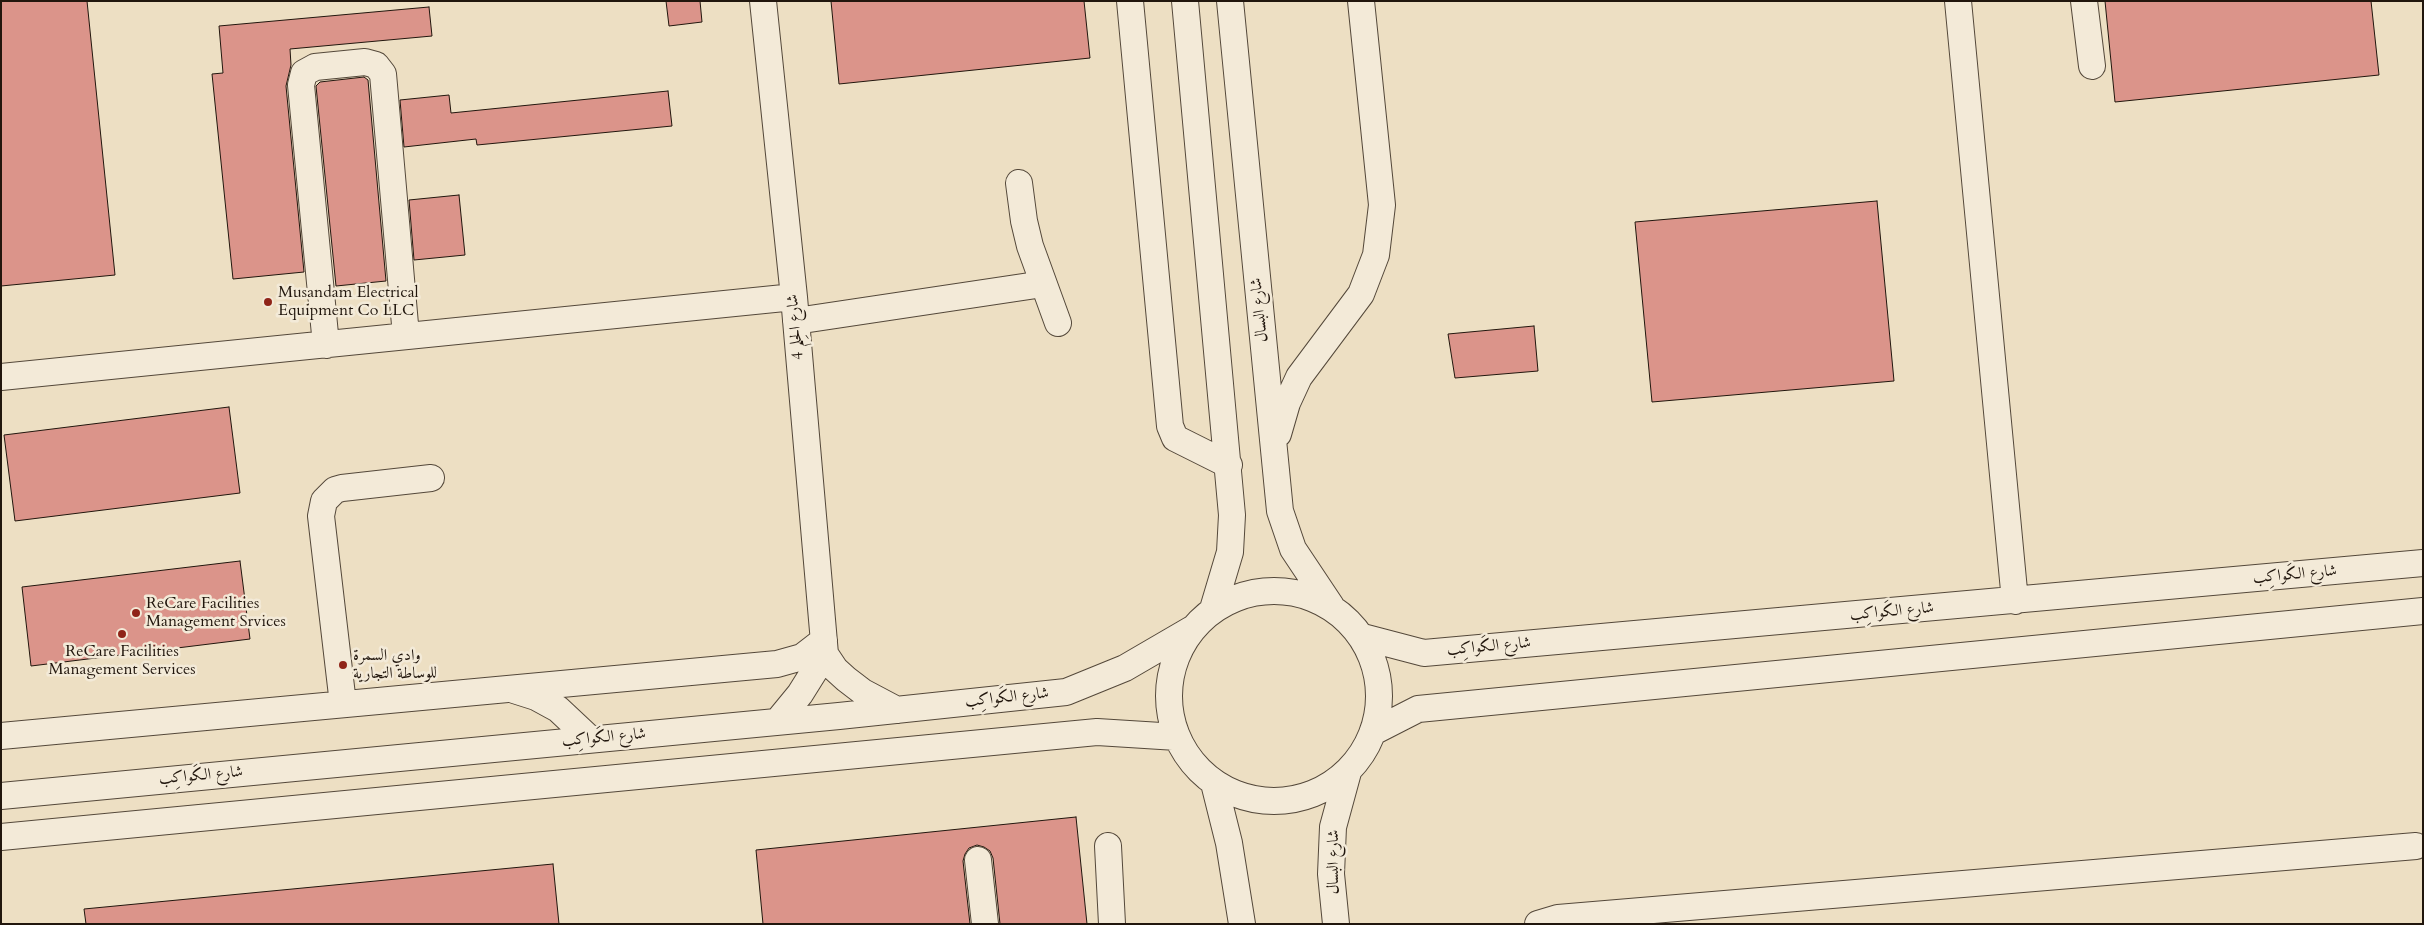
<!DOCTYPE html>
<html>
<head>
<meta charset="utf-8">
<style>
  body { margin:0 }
  #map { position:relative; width:2424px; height:925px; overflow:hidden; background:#eddfc3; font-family:Cardo,serif }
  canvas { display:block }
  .frame { position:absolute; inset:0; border:2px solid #21160d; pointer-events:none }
</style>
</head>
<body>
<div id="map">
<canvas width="2424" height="925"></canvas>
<div class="frame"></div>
</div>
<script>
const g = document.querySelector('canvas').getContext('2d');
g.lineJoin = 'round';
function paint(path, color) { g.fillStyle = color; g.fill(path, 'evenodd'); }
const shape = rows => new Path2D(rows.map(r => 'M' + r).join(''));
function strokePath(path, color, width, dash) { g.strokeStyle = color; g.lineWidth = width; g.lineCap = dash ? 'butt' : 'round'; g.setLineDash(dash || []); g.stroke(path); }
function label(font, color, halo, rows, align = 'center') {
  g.font = font + ' Cardo,Amiri,serif'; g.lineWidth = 5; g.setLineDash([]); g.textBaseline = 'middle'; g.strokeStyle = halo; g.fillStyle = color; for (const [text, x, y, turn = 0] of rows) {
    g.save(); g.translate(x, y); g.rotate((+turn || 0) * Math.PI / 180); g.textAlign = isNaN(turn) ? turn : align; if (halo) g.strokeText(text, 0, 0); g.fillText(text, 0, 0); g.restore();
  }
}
const building = shape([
  [1,1,87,1,115,275,1,286,1,1],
  [666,1,700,1,702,22,669,26,666,1],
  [831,1,1084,1,1090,58,839,84,831,1],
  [2105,1,2371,1,2379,75,2115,102,2105,1],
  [429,7,432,36,290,49,291,65,286,86,304,272,233,279,212,74,223,73,219,26,429,7],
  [364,77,368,80,386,281,336,286,316,86,320,82,364,77],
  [668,91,672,126,477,145,476,139,404,147,400,100,449,95,451,113,668,91],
  [459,195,465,255,414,260,409,200,459,195],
  [1877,201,1894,381,1652,402,1635,222,1877,201],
  [1534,326,1538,371,1455,378,1448,334,1534,326],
  [229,407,240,493,15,521,4,435,229,407],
  [240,561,250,639,31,666,22,587,240,561],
  [1076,817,1087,924,1000,924,993,858,990,851,984,847,977,845,969,848,965,854,963,861,970,924,763,924,756,850,1076,817],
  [553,864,559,924,86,924,84,909,553,864]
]);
const minor = shape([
  [763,1,794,297,825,654,835,669,846,679,863,692,897,710],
  [1130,1,1170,426,1175,438,1229,465],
  [1185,1,1232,515,1230,552,1213,609],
  [1230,1,1280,511,1293,549,1331,606],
  [1958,1,2015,601],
  [2084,1,2092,66],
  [1019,183,1024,221,1030,246,1058,323],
  [796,321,1043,284],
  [326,345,301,85,304,73,315,67,365,62,376,65,383,74,406,336],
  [1,377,794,297],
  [1278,434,1287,403,1299,377,1361,294,1376,255,1382,205,1361,1],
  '1169 696a105 105 0 1 1 210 0a105 105 0 1 1-210 0Z',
  [1363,637,1424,653,2423,563],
  [514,690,536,697,558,709,590,739],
  [343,704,321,516,324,501,335,490,342,488,431,478],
  [777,722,800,694,825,654],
  [1375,731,1418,709,2423,611],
  [1,736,777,664,802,657,824,640],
  [1214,783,1229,843,1242,924],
  [1,796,839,716,1066,692,1125,668,1192,629],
  [1,837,1097,732,1177,737],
  [1108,846,1112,924],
  [978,860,985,924],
  [1336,924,1331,874,1333,827,1348,772],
  [1538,924,1558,918,2416,846]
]);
const markers = [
  [268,302,5,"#8f2418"],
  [136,613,5,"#8f2418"],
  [122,634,5,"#8f2418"],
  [343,665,5,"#8f2418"]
];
const poiNames = [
  ["Musandam Electrical",278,293],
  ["Equipment Co LLC",278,311],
  ["ReCare Facilities",146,604],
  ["Management Srvices",146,622],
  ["ReCare Facilities",122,652,"center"],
  ["Management Services",122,670,"center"],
  ["وادي السمرة",353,656],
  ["للوساطة التجارية",353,674]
];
const streetNames = [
  ["شارع البسال",1260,310,-96],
  ["شارع الحِلم 4",796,327,-95],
  ["شارع الكَواكِب",2295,575,-5],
  ["شارع الكَواكِب",1892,612,-5],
  ["شارع الكَواكِب",1489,647,-5],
  ["شارع الكَواكِب",1007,698,-6],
  ["شارع الكَواكِب",604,738,-5],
  ["شارع الكَواكِب",201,776,-5],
  ["شارع البسال",1334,862,-90]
];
paint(building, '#db948a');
strokePath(building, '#21160d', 1);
strokePath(minor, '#54483a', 28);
strokePath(minor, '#f3ead8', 26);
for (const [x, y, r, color] of markers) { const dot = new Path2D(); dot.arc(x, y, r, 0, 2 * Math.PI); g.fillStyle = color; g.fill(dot); strokePath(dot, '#f3ead8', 2); }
label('16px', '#21160d', '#f3ead8', poiNames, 'left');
label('16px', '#21160d', '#f3ead8', streetNames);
</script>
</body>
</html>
